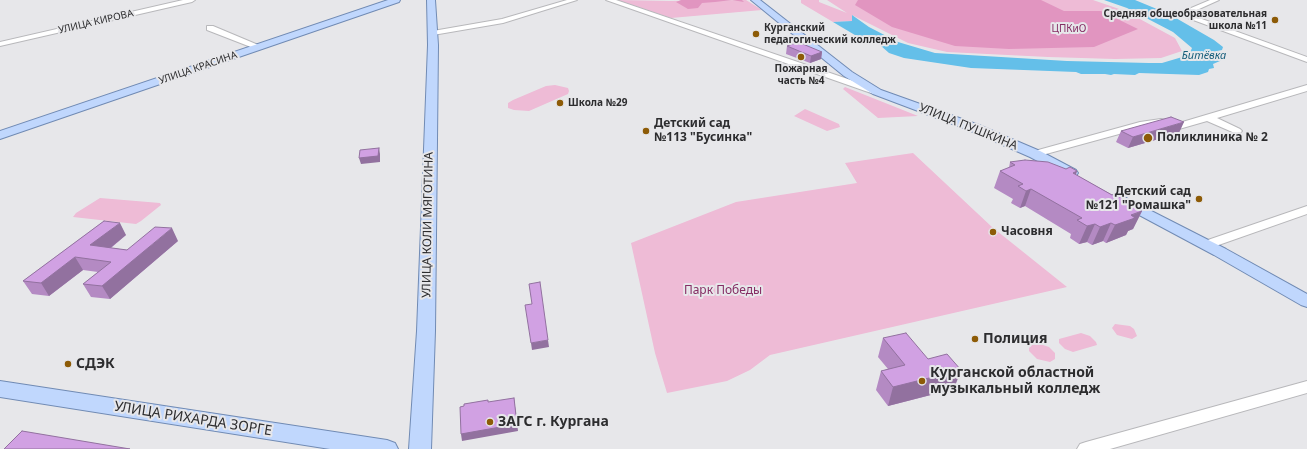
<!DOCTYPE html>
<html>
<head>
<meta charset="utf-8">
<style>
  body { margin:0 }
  canvas { display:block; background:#e7e7ea }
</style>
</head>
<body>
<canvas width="1307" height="449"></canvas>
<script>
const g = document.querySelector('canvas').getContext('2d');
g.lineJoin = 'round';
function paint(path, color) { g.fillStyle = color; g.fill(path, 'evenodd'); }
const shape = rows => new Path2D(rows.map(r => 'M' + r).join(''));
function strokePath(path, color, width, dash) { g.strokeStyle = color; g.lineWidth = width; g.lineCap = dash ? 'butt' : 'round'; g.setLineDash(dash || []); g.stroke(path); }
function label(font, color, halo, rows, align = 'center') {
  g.font = font + ' "Noto Sans",sans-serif'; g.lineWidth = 4; g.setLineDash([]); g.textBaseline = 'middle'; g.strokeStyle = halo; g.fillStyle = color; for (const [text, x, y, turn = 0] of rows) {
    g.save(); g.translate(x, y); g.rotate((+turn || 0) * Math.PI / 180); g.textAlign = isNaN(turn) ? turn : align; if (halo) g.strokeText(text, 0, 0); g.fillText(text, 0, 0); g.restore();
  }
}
const green = shape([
  [617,0,670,1,746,0,762,10,671,18],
  [801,0,819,0,819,2,847,13,827,0,1093,0,1125,11,1175,38,1182,51,1161,58,1115,59,1048,57,947,52,908,43,852,15,853,21,833,22,801,3],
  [555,85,568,88,569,91,568,94,529,111,514,110,508,108,508,103,513,100,546,86],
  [845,87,918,116,878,118,843,89],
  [805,109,839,124,840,127,827,131,794,116],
  [913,153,992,227,1067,287,770,355,750,370,727,381,667,393,655,353,631,243,736,202,857,183,845,163],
  [100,198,160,203,161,205,141,221,136,224,73,217,76,213],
  [1115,324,1130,326,1134,329,1137,336,1132,339,1117,335,1112,328],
  [1081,333,1090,336,1096,342,1097,345,1073,352,1065,349,1059,343,1059,339],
  [1033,344,1040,344,1049,347,1055,353,1055,359,1050,362,1037,359,1029,351,1029,348]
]);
const forest = shape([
  [681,0,742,0,744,2,732,0,715,2,702,3,698,8,688,9,676,2],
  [858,0,1041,0,1064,11,1101,11,1138,29,1094,47,1009,49,955,46,892,27,855,5]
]);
const water = shape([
  [1104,0,1135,0,1169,14,1214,40,1223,47,1222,50,1217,51,1226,55,1220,61,1213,64,1214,68,1209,69,1208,72,1199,75,1139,73,1135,75,1114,74,1111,75,1105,74,1081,74,1076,72,971,68,904,58,889,53,880,45,865,41,833,22,852,21,852,15,869,27,898,42,935,53,1067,61,1149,63,1162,63,1189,55,1192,48,1173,32,1127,8]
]);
const minor = shape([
  [183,0,195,0,192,2,0,46,0,42,183,0],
  [567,0,577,0,503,23,433,35,429,33,433,31,502,19,567,0],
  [606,0,616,0,877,89,878,91,874,94,871,93,606,0],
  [1210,0,1219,0,1188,14,1307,57,1307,62,1177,14,1210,0],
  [207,26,213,26,263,47,262,49,256,49,207,30,207,26],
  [1307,85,1307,91,1217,118,1240,129,1242,131,1240,133,1237,134,1207,121,1179,129,1161,125,1141,128,1035,157,1030,154,1031,152,1140,122,1161,119,1179,123,1307,85],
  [1307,206,1307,214,1210,248,1202,248,1200,245,1202,242,1307,206],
  [1307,381,1307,393,1110,449,1077,449,1080,444,1086,442,1307,381]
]);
const major = shape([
  [388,0,400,0,399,2,0,139,0,131,388,0],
  [427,0,435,0,438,45,435,331,431,449,409,449,417,331,428,45,427,0],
  [751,0,760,0,852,72,881,90,979,125,1040,151,1076,170,1078,173,1076,176,1066,176,1030,157,971,131,873,94,844,76,751,0],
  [1118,194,1226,249,1307,294,1307,307,1301,305,1214,255,1113,201,1111,198,1113,195,1118,194],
  [0,381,387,440,395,443,398,449,330,449,0,397,0,381]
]);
const wall = shape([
  [787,46,822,52,821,59,810,63,786,54],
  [1121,131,1179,133,1128,148,1116,142],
  [1010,162,1066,169,1077,171,1076,175,1142,211,1133,229,1128,231,1126,235,1106,243,1103,241,1092,245,1087,242,1079,244,1070,238,1071,234,1025,206,1020,208,1011,203,1013,199,994,188,1000,171,1009,168],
  [104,221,126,235,111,248,127,250,178,241,110,299,91,297,83,284,98,272,83,270,49,296,32,294,23,281],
  [883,338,928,359,954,389,888,406,876,390,881,371,888,369,878,357]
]);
const shadedWall = shape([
  [822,52,821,59,810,63,811,56],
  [1184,122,1179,133,1128,148,1133,137],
  [379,148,380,154,380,162,361,164,359,158],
  [1077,171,1070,188,1073,173],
  [1031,189,1025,206,1020,208,1026,191],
  [1138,203,1133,215,1142,211,1133,229,1128,231,1126,235,1106,243,1115,225,1132,206],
  [120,223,126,235,98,258,90,245],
  [1111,223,1103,241,1092,245,1100,227],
  [1095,224,1087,242,1079,244,1087,226],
  [172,228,178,241,110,299,102,286],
  [75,257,83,270,49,296,41,283],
  [548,340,549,347,532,350,531,343],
  [961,370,954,389,888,406,893,387],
  [514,398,518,431,462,441,461,434]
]);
const building = shape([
  [798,42,822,52,811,56,787,46,798,42],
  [1171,117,1184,122,1133,137,1121,131,1171,117],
  [379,148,378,156,359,158,360,150,379,148],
  [1025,160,1048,162,1066,169,1070,167,1077,171,1073,173,1112,195,1114,194,1127,201,1131,199,1138,203,1132,206,1142,211,1131,215,1135,218,1115,225,1111,223,1100,227,1095,224,1087,226,1077,220,1082,218,1031,189,1026,191,1018,186,1023,184,1000,171,1015,165,1010,162,1025,160],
  [104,221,120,223,90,245,127,250,155,227,172,228,102,286,83,284,111,262,75,257,41,283,23,281,104,221],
  [540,282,548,340,531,343,525,305,532,304,529,284,540,282],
  [906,333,928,359,947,354,961,370,893,387,881,371,905,365,883,338,906,333],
  [514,398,517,424,461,434,460,407,464,406,464,404,488,400,488,402,514,398],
  [22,431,130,449,4,449,22,431]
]);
const markers = [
  [1275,20,4,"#8d5b07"],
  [756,34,4,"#8d5b07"],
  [801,57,4,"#8d5b07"],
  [560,103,4,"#8d5b07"],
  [646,131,4,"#8d5b07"],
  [1148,138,5,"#8d5b07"],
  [1199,199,4,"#8d5b07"],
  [993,232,4,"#8d5b07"],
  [975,339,4,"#8d5b07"],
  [68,364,4,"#8d5b07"],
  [922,381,4,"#8d5b07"],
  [490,422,4,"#8d5b07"]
];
const farPoinames = [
  ["Средняя общеобразовательная",1267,14,"right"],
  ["школа №11",1267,26,"right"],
  ["Курганский",764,28],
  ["педагогический колледж",764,40],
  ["Пожарная",801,69,"center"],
  ["часть №4",801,81,"center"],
  ["Школа №29",568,103]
];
const farStreetnames = [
  ["УЛИЦА КИРОВА",96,22,-13],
  ["УЛИЦА КРАСИНА",198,68,-19]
];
const farParknames = [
  ["ЦПКиО",1069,29]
];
const farWaternames = [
  ["Битёвка",1204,56]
];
const poiNames = [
  ["Детский сад",654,124],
  ["№113 \"Бусинка\"",654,138],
  ["Поликлиника № 2",1157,138],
  ["Детский сад",1191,192,"right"],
  ["№121 \"Ромашка\"",1191,206,"right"],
  ["Часовня",1001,232]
];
const streetNames = [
  ["УЛИЦА ПУШКИНА",968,127,22],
  ["УЛИЦА КОЛИ МЯГОТИНА",428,225,-89]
];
const parkNames = [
  ["Парк Победы",723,291]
];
const nearPoinames = [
  ["Полиция",983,339],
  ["СДЭК",76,364],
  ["Курганской областной",930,373],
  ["музыкальный колледж",930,389],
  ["ЗАГС г. Кургана",498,422]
];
const nearStreetnames = [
  ["УЛИЦА РИХАРДА ЗОРГЕ",193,419,9]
];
paint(green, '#eebbd6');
paint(forest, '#e195c0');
paint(water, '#64bfe9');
strokePath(minor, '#b8b8bb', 2);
strokePath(major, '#718bb4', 2);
paint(minor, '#fff');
paint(major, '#c0d7fd');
paint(wall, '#b48ac3');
paint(shadedWall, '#92719f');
paint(building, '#d1a1e3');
strokePath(building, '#92719f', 1);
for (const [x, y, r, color] of markers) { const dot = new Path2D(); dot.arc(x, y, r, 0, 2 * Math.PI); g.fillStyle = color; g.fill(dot); strokePath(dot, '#e7e7ea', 1.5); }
label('bold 10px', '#2d2d2f', '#e7e7ea', farPoinames, 'left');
label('10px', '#2d2d2f', '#e7e7ea', farStreetnames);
label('10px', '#852d64', '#e7e7ea', farParknames);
label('italic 11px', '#175e7b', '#e7e7ea', farWaternames);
label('bold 12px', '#2d2d2f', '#e7e7ea', poiNames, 'left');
label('12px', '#2d2d2f', '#e7e7ea', streetNames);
label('12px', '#852d64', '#e7e7ea', parkNames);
label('bold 14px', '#2d2d2f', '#e7e7ea', nearPoinames, 'left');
label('14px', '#2d2d2f', '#e7e7ea', nearStreetnames);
</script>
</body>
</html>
